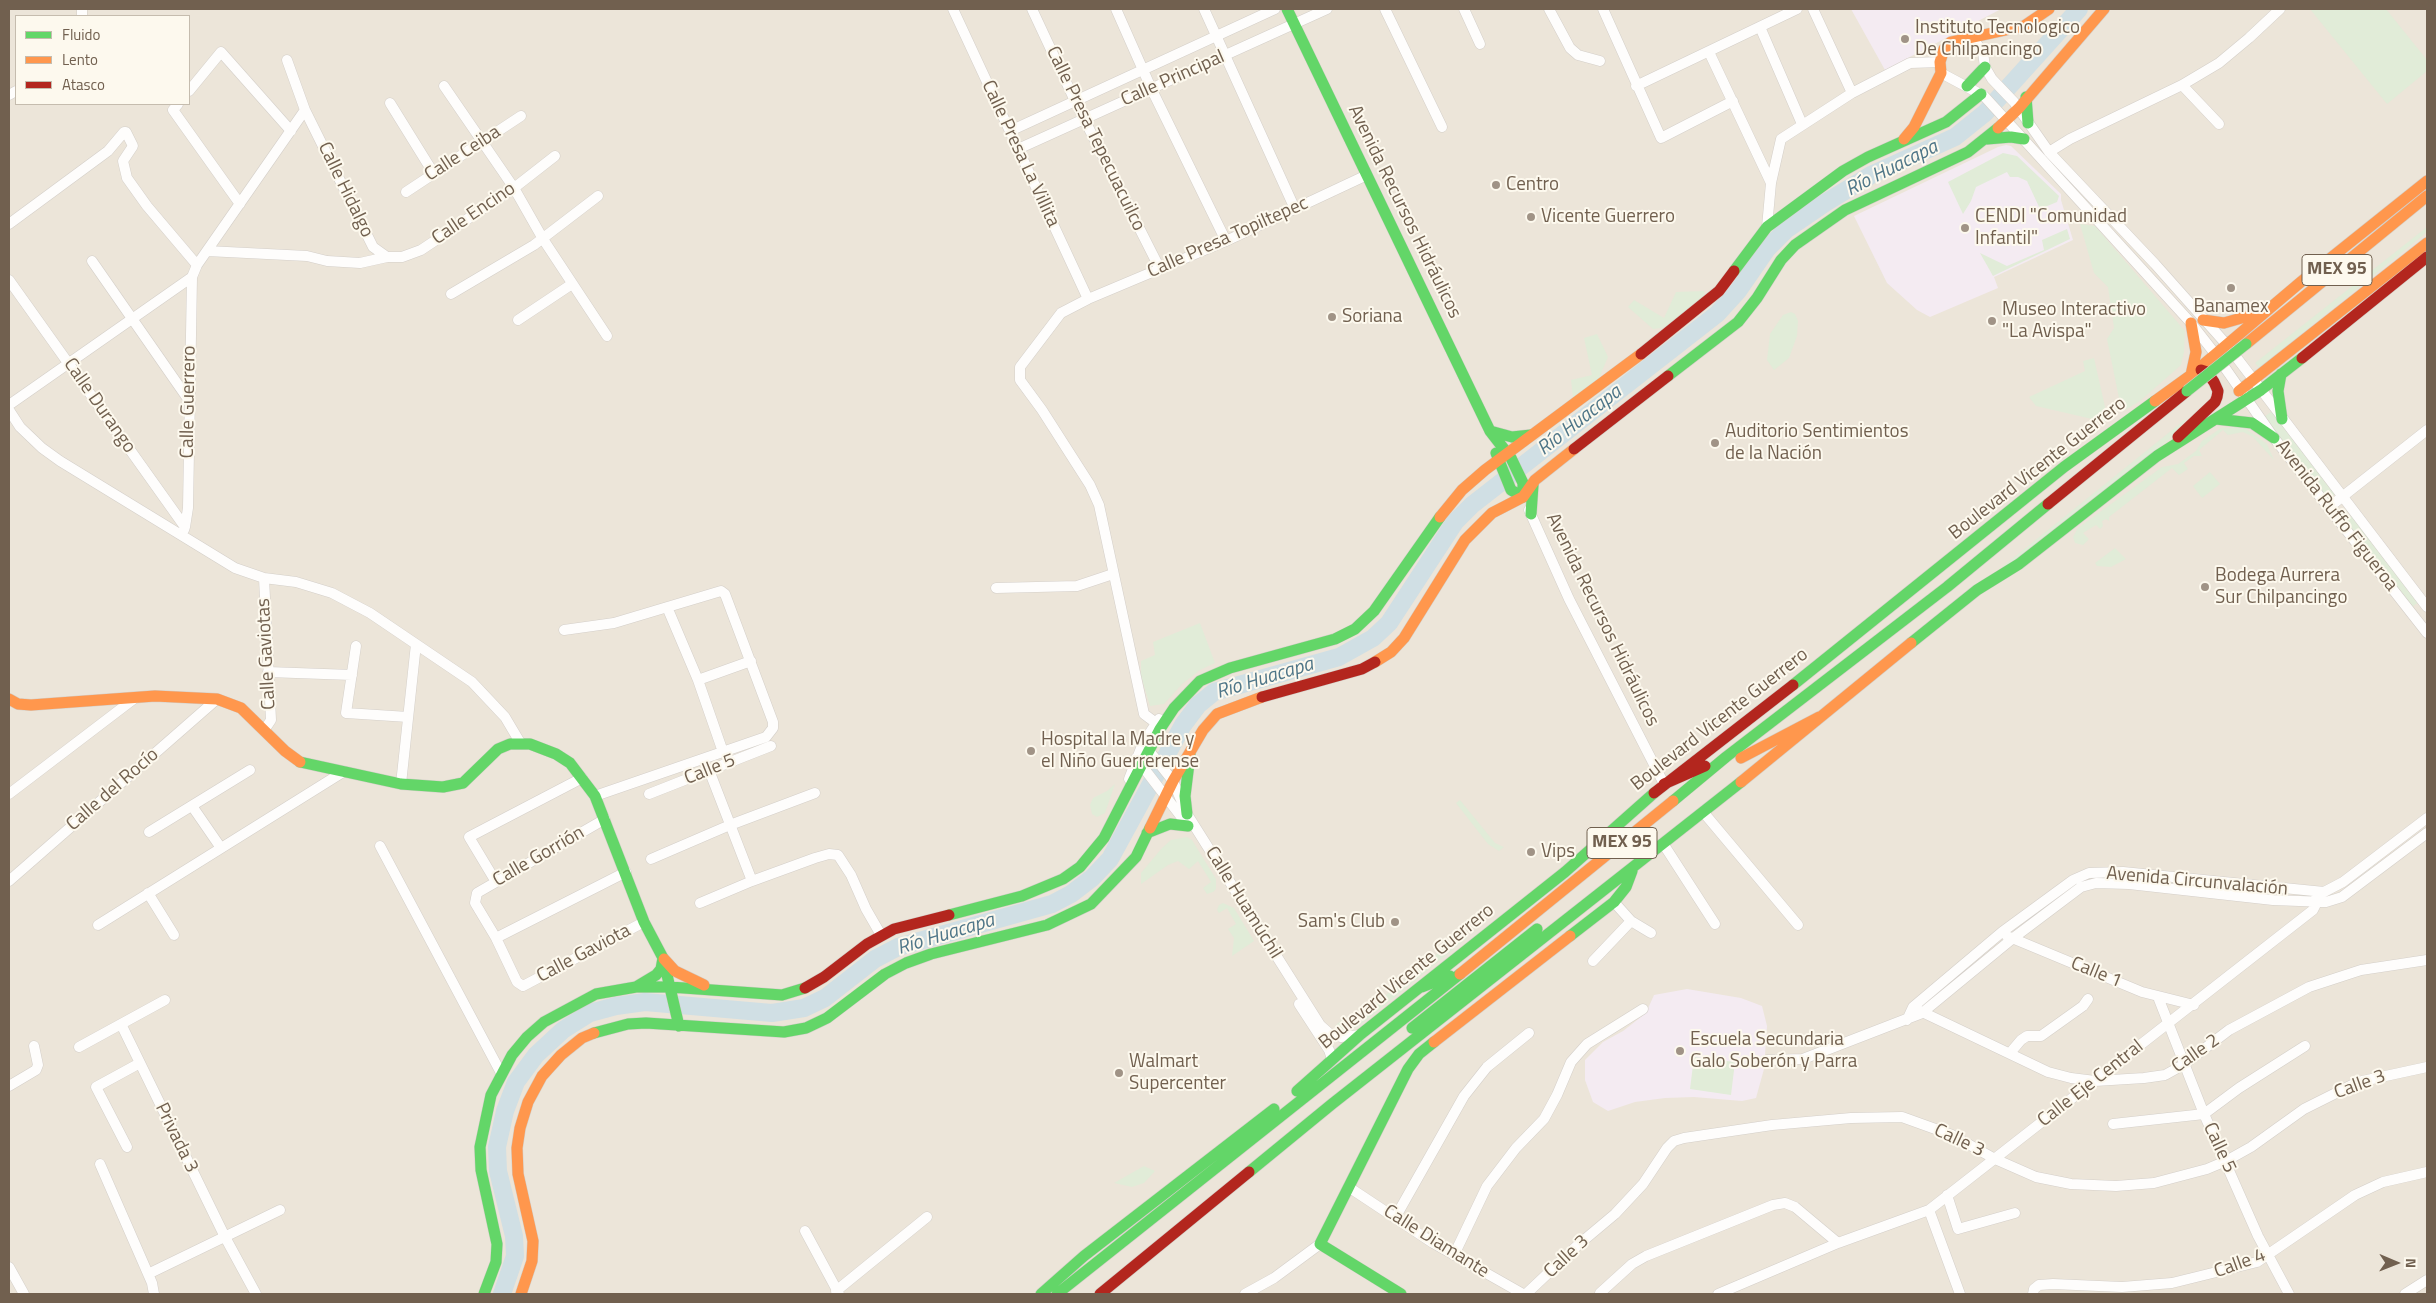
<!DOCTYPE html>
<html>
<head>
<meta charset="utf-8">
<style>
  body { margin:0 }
  #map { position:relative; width:2436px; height:1303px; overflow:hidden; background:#f6f3ec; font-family:"Titillium Web",sans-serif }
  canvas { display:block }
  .frame { position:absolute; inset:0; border:10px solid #71604f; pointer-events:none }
  .legend { position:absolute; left:15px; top:15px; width:175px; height:90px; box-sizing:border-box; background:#fdf9ee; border:1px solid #c5bcae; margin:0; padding:6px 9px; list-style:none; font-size:15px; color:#71604f }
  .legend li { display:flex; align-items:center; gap:10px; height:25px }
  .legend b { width:25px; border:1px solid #c5bcae }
  .north { position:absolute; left:2371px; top:1238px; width:50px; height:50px; -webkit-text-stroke:4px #fdf9ee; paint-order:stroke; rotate:91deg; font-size:14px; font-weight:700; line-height:20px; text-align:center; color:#71604f }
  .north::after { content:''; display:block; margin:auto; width:18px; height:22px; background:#71604f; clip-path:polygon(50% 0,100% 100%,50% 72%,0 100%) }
</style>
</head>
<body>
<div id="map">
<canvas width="2436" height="1303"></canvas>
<div class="frame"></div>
<ul class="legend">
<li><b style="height:6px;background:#63d668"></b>Fluido</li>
<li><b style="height:6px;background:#ff974d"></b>Lento</li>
<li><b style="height:6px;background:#b3261e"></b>Atasco</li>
</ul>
<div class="north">N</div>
</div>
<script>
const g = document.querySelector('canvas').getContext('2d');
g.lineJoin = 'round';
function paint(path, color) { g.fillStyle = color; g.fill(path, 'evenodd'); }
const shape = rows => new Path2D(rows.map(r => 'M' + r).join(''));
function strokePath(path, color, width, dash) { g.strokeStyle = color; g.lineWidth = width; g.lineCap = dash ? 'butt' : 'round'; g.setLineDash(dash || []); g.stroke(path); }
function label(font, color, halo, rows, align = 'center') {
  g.font = font + ' "Titillium Web",sans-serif'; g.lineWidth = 4; g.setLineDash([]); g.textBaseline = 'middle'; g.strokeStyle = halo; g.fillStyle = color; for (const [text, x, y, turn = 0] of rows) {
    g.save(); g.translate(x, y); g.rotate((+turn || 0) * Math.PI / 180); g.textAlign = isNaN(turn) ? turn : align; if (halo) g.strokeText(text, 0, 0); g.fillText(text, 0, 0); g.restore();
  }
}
const residential = shape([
  [9,9,2427,9,2427,1294,9,1294],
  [16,16,189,16,189,104,16,104]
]);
const education = shape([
  [1851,9,2001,9,1885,70],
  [2006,145,2011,146,2061,194,2061,200,2073,240,1994,277,1998,288,1930,317,1917,310,1887,283,1854,216,1998,147],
  [1687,989,1741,998,1762,1006,1767,1026,1764,1069,1756,1098,1742,1101,1694,1097,1665,1098,1635,1102,1608,1111,1593,1102,1585,1080,1585,1060,1603,1042,1623,1031,1646,1013,1654,995]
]);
const green = shape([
  [2310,9,2386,9,2427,60,2427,71,2387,104],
  [2003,153,2017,156,2059,196,2057,202,2040,209,2027,181,2018,177,2010,177,2007,172,1976,187,1971,201,1963,214,1948,182],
  [2080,224,2095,226,2185,331,2184,352,2181,365,2140,401,2125,410,2120,403,2107,339,2114,328,2108,287,2094,273],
  [2427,227,2427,232,2259,368,2255,363],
  [2067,229,2070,239,1993,276,1980,253,2007,266,2044,250,2042,240],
  [1704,291,1705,296,1670,325,1661,328,1653,329,1628,307,1634,300,1664,318,1676,292],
  [1791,312,1795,314,1798,321,1797,336,1789,358,1774,370,1767,360,1770,334,1783,315],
  [1597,334,1608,357,1599,378,1573,397,1571,380,1592,375,1584,338],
  [2094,358,2107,416,2105,422,2036,406,2029,397,2085,371,2083,361],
  [2272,411,2335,494,2328,500,2264,417],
  [2187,418,2169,440,2004,570,2002,567],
  [2243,427,2267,444,2274,460,2253,437,2243,432,2228,435,2223,430,2199,450,2202,456,2194,456,2184,463,2188,469,2179,475,2172,468,2109,517,2109,521,2106,519,2102,521,2103,526,2100,529,2096,525,2083,533,2089,539,2083,545,2075,543,2073,537,2078,528,2162,467,2178,464,2196,451,2202,441,2221,428],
  [2210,472,2220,484,2202,498,2193,486],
  [2353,514,2419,602,2412,607,2345,520],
  [2115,548,2126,559,2111,567,2097,566,2095,563],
  [1200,623,1215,663,1200,670,1182,684,1164,704,1150,706,1141,676,1141,661,1155,655,1153,642],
  [1115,784,1105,813,1097,817,1092,814,1090,805,1093,798,1107,791],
  [1460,800,1495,843,1504,847,1499,851,1488,844,1456,803],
  [1187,837,1192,840,1216,879,1216,889,1213,892,1207,894,1203,888,1211,882,1198,861,1189,869,1178,861,1168,865,1141,884,1141,873,1162,848,1171,840],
  [1223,903,1234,908,1254,941,1232,956,1234,938,1228,929,1236,924,1227,908,1219,913,1217,910,1219,905],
  [1463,933,1467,938,1359,1026,1350,1030,1340,1030,1335,1026,1344,1018,1351,1023],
  [1694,1057,1735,1062,1731,1095,1690,1089],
  [1144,1166,1155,1171,1144,1183,1132,1187,1114,1183]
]);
const river = shape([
  [502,1294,515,1256,514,1236,498,1171,497,1147,505,1111,516,1082,536,1055,563,1030,590,1013,616,1006,645,1002,772,1013,804,1008,825,998,875,959,898,947,1052,904,1071,894,1092,878,1110,859,1183,725,1198,705,1214,692,1339,657,1373,638,1389,623,1455,522,1472,505,1717,314,1738,291,1767,249,1787,229,1825,203,1871,175,1955,137,1985,113,2079,9]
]);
const street = shape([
  [953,9,1088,299],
  [1032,9,1075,101,1160,269],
  [1116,9,1151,88,1226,241],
  [1204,9,1295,209],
  [1385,9,1442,127],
  [1464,9,1480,44],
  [1549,9,1570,48,1578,55,1600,61],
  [1603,9,1661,138,1733,101],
  [1813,9,1852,93],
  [82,16,82,9],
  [1760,27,1802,124],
  [1968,39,1976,43,1983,52,1985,67,1992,79,2014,102,2049,152,2155,264,2227,345,2427,607],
  [1709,52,1771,183],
  [287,60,305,110,373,247,387,257],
  [1941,73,1984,96,2191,323,2216,355,2274,438,2427,633],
  [2182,85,2219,124],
  [444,86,514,188,543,239,607,336],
  [1636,86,1797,9],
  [189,91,221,52,291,131],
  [9,95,16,91],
  [390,103,434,174],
  [178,104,173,110,240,204],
  [1010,131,1275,9],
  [1018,149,1327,9],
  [2049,152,2070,139,2182,85,2219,63,2249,38,2280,9],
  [406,192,521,116],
  [9,224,108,151,124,132,126,132,133,146,123,161,127,178,147,206,197,265],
  [1767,227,1771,183,1781,139,1852,93,1910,63,1940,62],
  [207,251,307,256,327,261,360,263,387,257,402,257,421,250,514,188,555,156],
  [92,261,188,399],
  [9,280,185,527,184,530],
  [451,294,534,245,598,196],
  [518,320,572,284],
  [9,405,192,277],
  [9,410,20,427,42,448,60,461,235,568,264,578,296,582,332,593,370,613,472,682,505,717,521,744],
  [2328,508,2427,430],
  [1529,510,1569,599,1664,784],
  [185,527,188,508,192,277,197,265,305,110],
  [264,578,271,720,265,729],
  [996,588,1077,586,1113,574],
  [667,607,698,680,723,752],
  [564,630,614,623,721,591,725,594,773,722,773,728,766,737,595,796],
  [356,646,346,713,408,717],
  [268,672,352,675],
  [698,680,751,661],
  [1156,723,1144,714,1099,505,1090,485,1042,410,1020,380,1020,367,1061,313,1088,299,1226,241,1367,175],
  [1143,743,1173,781,1187,814,1320,1025,1329,1033,1341,1037,1360,1035],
  [1136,758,1186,823],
  [709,770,752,881],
  [1129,779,1143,743,1159,719],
  [401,784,416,644],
  [9,794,135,698],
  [649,794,771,746],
  [192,806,221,848],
  [1704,813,1798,925],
  [605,819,477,893,475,903,496,938,517,982,523,986,644,922],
  [149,832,250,770],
  [1664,845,1715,924],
  [380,846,501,1073],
  [651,859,730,825,815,793],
  [9,881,217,699],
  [496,882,469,837,582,778],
  [148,893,174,935],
  [1614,902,1631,921,1651,933],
  [700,903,752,881,815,858,829,854,838,855,851,875,866,909,881,935],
  [98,925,343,772],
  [2007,936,2142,992,2194,1005],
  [496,938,626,872],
  [1593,961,1631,921],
  [2158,997,2204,1114,2258,1236,2289,1294],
  [1299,1004,1329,1050,1332,1059],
  [1918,1010,2048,1072,2071,1078,2095,1081,2144,1078,2165,1075,2183,1065,2229,1030,2309,987,2361,970,2427,960],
  [1907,1020,1913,1007,2002,932,2073,880,2089,873,2123,872,2324,892,2343,882,2427,818],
  [121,1024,225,1237,256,1294],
  [79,1047,165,1000],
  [2010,1053,2021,1040,2027,1036,2041,1036,2083,1006,2088,999],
  [1767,1060,1803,1059,1922,1013,2012,939,2081,887,2096,883,2129,884,2273,900,2326,902,2342,897,2427,833],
  [9,1086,36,1070,38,1065,34,1046],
  [2113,1124,2204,1114,2239,1088,2305,1046],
  [127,1147,96,1087,140,1063],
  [100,1164,152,1283,154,1294],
  [1350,1188,1433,1243,1523,1294],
  [1947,1195,1958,1229,2015,1213],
  [1929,1210,1960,1294],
  [1395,1218,1464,1096,1487,1067,1529,1033],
  [805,1231,839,1294],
  [1454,1255,1487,1186,1516,1148,1544,1119,1557,1095,1571,1062,1587,1044,1643,1009],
  [9,1267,24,1294],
  [148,1274,280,1210],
  [836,1291,927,1217],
  [1600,1293,1632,1264,1646,1256,1773,1205,1785,1203,1795,1207,1838,1243],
  [1245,1294,1274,1278,1320,1244],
  [1526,1294,1578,1245,1615,1214,1643,1184,1667,1148,1674,1141,1684,1138,1772,1125,1851,1118,1902,1117,1952,1135,1995,1159,2036,1177,2071,1184,2116,1186,2154,1183,2207,1169,2226,1161,2251,1147,2304,1109,2358,1082,2427,1067],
  [1718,1294,1838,1243,1929,1210,2313,910,2317,902,2316,892],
  [2033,1294,2034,1289,2039,1285,2053,1284,2122,1287,2172,1283,2257,1262,2355,1195,2383,1182,2427,1172],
  [2405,1294,2427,1280]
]);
const fast = shape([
  [1287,9,1490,431,1511,458,1523,483,1523,497],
  [1967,86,1985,67],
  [2026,97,2028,123],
  [1987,139,2011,137,2024,139],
  [1734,271,1767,227,1843,171,1868,157,1946,122,1981,94],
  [2281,374,2278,391,2282,419],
  [1668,376,1738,322,1757,298,1781,260,1795,245,1845,210,1968,152,1998,128],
  [2216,419,2252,423,2274,438],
  [1490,431,1512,437,1531,435],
  [1496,453,1511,490,1523,497],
  [1531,514,1533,485],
  [1911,643,1977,590,2019,564,2157,456,2261,390,2302,358],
  [1793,685,2064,467,2155,401],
  [300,762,401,784,443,787,463,783,498,749,510,744,530,744,556,754,570,763,595,796,644,922,663,958,679,1026],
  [1673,801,1726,757,1947,587,2048,504],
  [1187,814,1185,796,1190,755],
  [1147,833,1170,824,1188,826],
  [949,915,1022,896,1063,879,1080,867,1104,838,1160,729,1174,708,1200,681,1230,668,1335,639,1355,629,1374,611,1440,517],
  [1570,936,1614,902,1626,887,1632,871],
  [636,987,656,975,661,969,663,958],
  [1422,987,1450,976],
  [1412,1028,1537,929],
  [594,1033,628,1024,646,1023,784,1032,806,1028,827,1018,885,974,906,963,931,954,1047,925,1091,904,1136,857,1150,828],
  [1297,1091,1361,1034,1565,872,1654,793],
  [1249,1172,1332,1104,1741,782],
  [484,1294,496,1262,497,1244,481,1170,480,1147,491,1095,512,1055,527,1037,544,1022,596,994,636,987,670,987,782,995,805,988],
  [1041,1294,1084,1256,1274,1109],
  [1057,1294,1460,974],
  [1401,1294,1320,1244,1408,1069,1419,1054,1434,1042]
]);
const slow = shape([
  [1998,128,2019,108,2104,9],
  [1904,139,1914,127,1941,73,1940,62,1944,49,1951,42,2024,26,2049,9],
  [2203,320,2224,323,2259,313],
  [2191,323,2196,352,2191,375],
  [2246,344,2427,196],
  [2239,391,2427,243],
  [2155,401,2191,375,2302,281,2427,181],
  [1440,517,1462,490,1485,470,1641,354],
  [1375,662,1391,652,1404,638,1465,540,1492,513,1523,497,1535,480,1574,449],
  [9,699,18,704,31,705,155,696,217,699,241,708,285,751,300,762],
  [1741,758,1819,717],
  [1741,782,1911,643],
  [1150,828,1173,781,1203,730,1217,714,1262,697],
  [664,959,675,971,704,985],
  [1460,974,1673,801],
  [1434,1042,1570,936],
  [521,1294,532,1261,533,1241,518,1174,517,1148,520,1128,528,1102,542,1076,561,1055,582,1038,594,1033]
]);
const jam = shape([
  [1641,354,1719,291,1734,271],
  [2302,358,2427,257],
  [2178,437,2215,402,2217,397,2218,391,2214,382,2207,372,2201,370],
  [1574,449,1668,376],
  [2048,504,2187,391],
  [1262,697,1362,669,1375,662],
  [1664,784,1705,766],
  [1654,793,1793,685],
  [805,988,824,977,867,944,894,929,949,915],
  [1100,1294,1249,1172]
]);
const fastBridge = shape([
  [2187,391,2246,344]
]);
const markers = [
  [1905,39,5,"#a09386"],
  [1496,185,5,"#a09386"],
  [1531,217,5,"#a09386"],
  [1965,228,5,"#a09386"],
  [2231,288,5,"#a09386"],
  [1332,317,5,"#a09386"],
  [1992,321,5,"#a09386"],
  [1715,443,5,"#a09386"],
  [2205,587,5,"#a09386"],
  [1031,751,5,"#a09386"],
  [1531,852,5,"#a09386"],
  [1395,922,5,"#a09386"],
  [1680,1051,5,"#a09386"],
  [1119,1073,5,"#a09386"]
];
const shields = [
  [2337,270,70],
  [1622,843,70]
];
const shieldNames = [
  ["MEX 95",2337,270],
  ["MEX 95",1622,843]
];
const poiNames = [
  ["Instituto Tecnologico",1915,28],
  ["De Chilpancingo",1915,50],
  ["Centro",1506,185],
  ["Vicente Guerrero",1541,217],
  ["CENDI \"Comunidad",1975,217],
  ["Infantil\"",1975,239],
  ["Banamex",2231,307,"center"],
  ["Museo Interactivo",2002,310],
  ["\"La Avispa\"",2002,332],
  ["Soriana",1342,317],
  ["Auditorio Sentimientos",1725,432],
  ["de la Nación",1725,454],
  ["Bodega Aurrera",2215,576],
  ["Sur Chilpancingo",2215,598],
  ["Hospital la Madre y",1041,740],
  ["el Niño Guerrerense",1041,762],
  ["Vips",1541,852],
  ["Sam's Club",1385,922,"right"],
  ["Escuela Secundaria",1690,1040],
  ["Galo Soberón y Parra",1690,1062],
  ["Walmart",1129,1062],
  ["Supercenter",1129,1084]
];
const streetNames = [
  ["Calle Principal",1173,79,-24],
  ["Calle Presa Tepecuacuilco",1095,139,64],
  ["Calle Ceiba",463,154,-33],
  ["Calle Presa La Villita",1020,154,65],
  ["Calle Hidalgo",345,190,64],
  ["Avenida Recursos Hidráulicos",1404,212,64],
  ["Calle Encino",474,214,-34],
  ["Calle Presa Topiltepec",1228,238,-24],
  ["Calle Guerrero",189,402,-89],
  ["Calle Durango",99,406,55],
  ["Boulevard Vicente Guerrero",2038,469,-38],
  ["Avenida Ruffo Figueroa",2336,516,52],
  ["Avenida Recursos Hidráulicos",1602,620,64],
  ["Calle Gaviotas",267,654,-93],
  ["Boulevard Vicente Guerrero",1720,720,-38],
  ["Calle 5",710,770,-22],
  ["Calle del Rocío",113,790,-41],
  ["Calle Gorrión",539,857,-30],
  ["Avenida Circunvalación",2197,882,5],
  ["Calle Huamúchil",1243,903,58],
  ["Calle Gaviota",584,954,-28],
  ["Calle 1",2096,973,22],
  ["Boulevard Vicente Guerrero",1407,977,-39],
  ["Calle 2",2196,1054,-35],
  ["Calle Eje Central",2091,1084,-38],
  ["Calle 3",2360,1085,-20],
  ["Privada 3",176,1138,64],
  ["Calle 3",1959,1141,25],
  ["Calle 5",2219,1148,65],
  ["Calle Diamante",1436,1242,32],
  ["Calle 3",1567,1257,-43],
  ["Calle 4",2240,1264,-20]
];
const waterNames = [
  ["Río Huacapa",1892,169,-27],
  ["Río Huacapa",1580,421,-38],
  ["Río Huacapa",1265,679,-17],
  ["Río Huacapa",946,935,-17]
];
paint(residential, '#ece5d9');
paint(education, '#f4ebf2');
paint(green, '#e1ecd8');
strokePath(river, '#d0dfe4', 18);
strokePath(street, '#d4cfc9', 11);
strokePath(fast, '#d3cec8', 12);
strokePath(slow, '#d3cec8', 12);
strokePath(jam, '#d3cec8', 12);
strokePath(street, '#fefdfc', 10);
strokePath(fast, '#63d668', 11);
strokePath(slow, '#ff974d', 11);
strokePath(jam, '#b3261e', 11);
strokePath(fastBridge, '#d4cfc7', 12, []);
strokePath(fastBridge, '#63d668', 11);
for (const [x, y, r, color] of markers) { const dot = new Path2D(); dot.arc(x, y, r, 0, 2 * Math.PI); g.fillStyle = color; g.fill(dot); strokePath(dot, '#fdf9ee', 2); }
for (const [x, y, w] of shields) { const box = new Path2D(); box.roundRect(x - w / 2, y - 15.5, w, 31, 4); g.fillStyle = '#fdf9ee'; g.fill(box); strokePath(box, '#71604f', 1); }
label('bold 18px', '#71604f', null, shieldNames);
label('19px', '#71604f', '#fdf9ee', poiNames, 'left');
label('19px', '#71604f', '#fdf9ee', streetNames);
label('italic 20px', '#4f7688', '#fdf9ee', waterNames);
</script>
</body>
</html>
